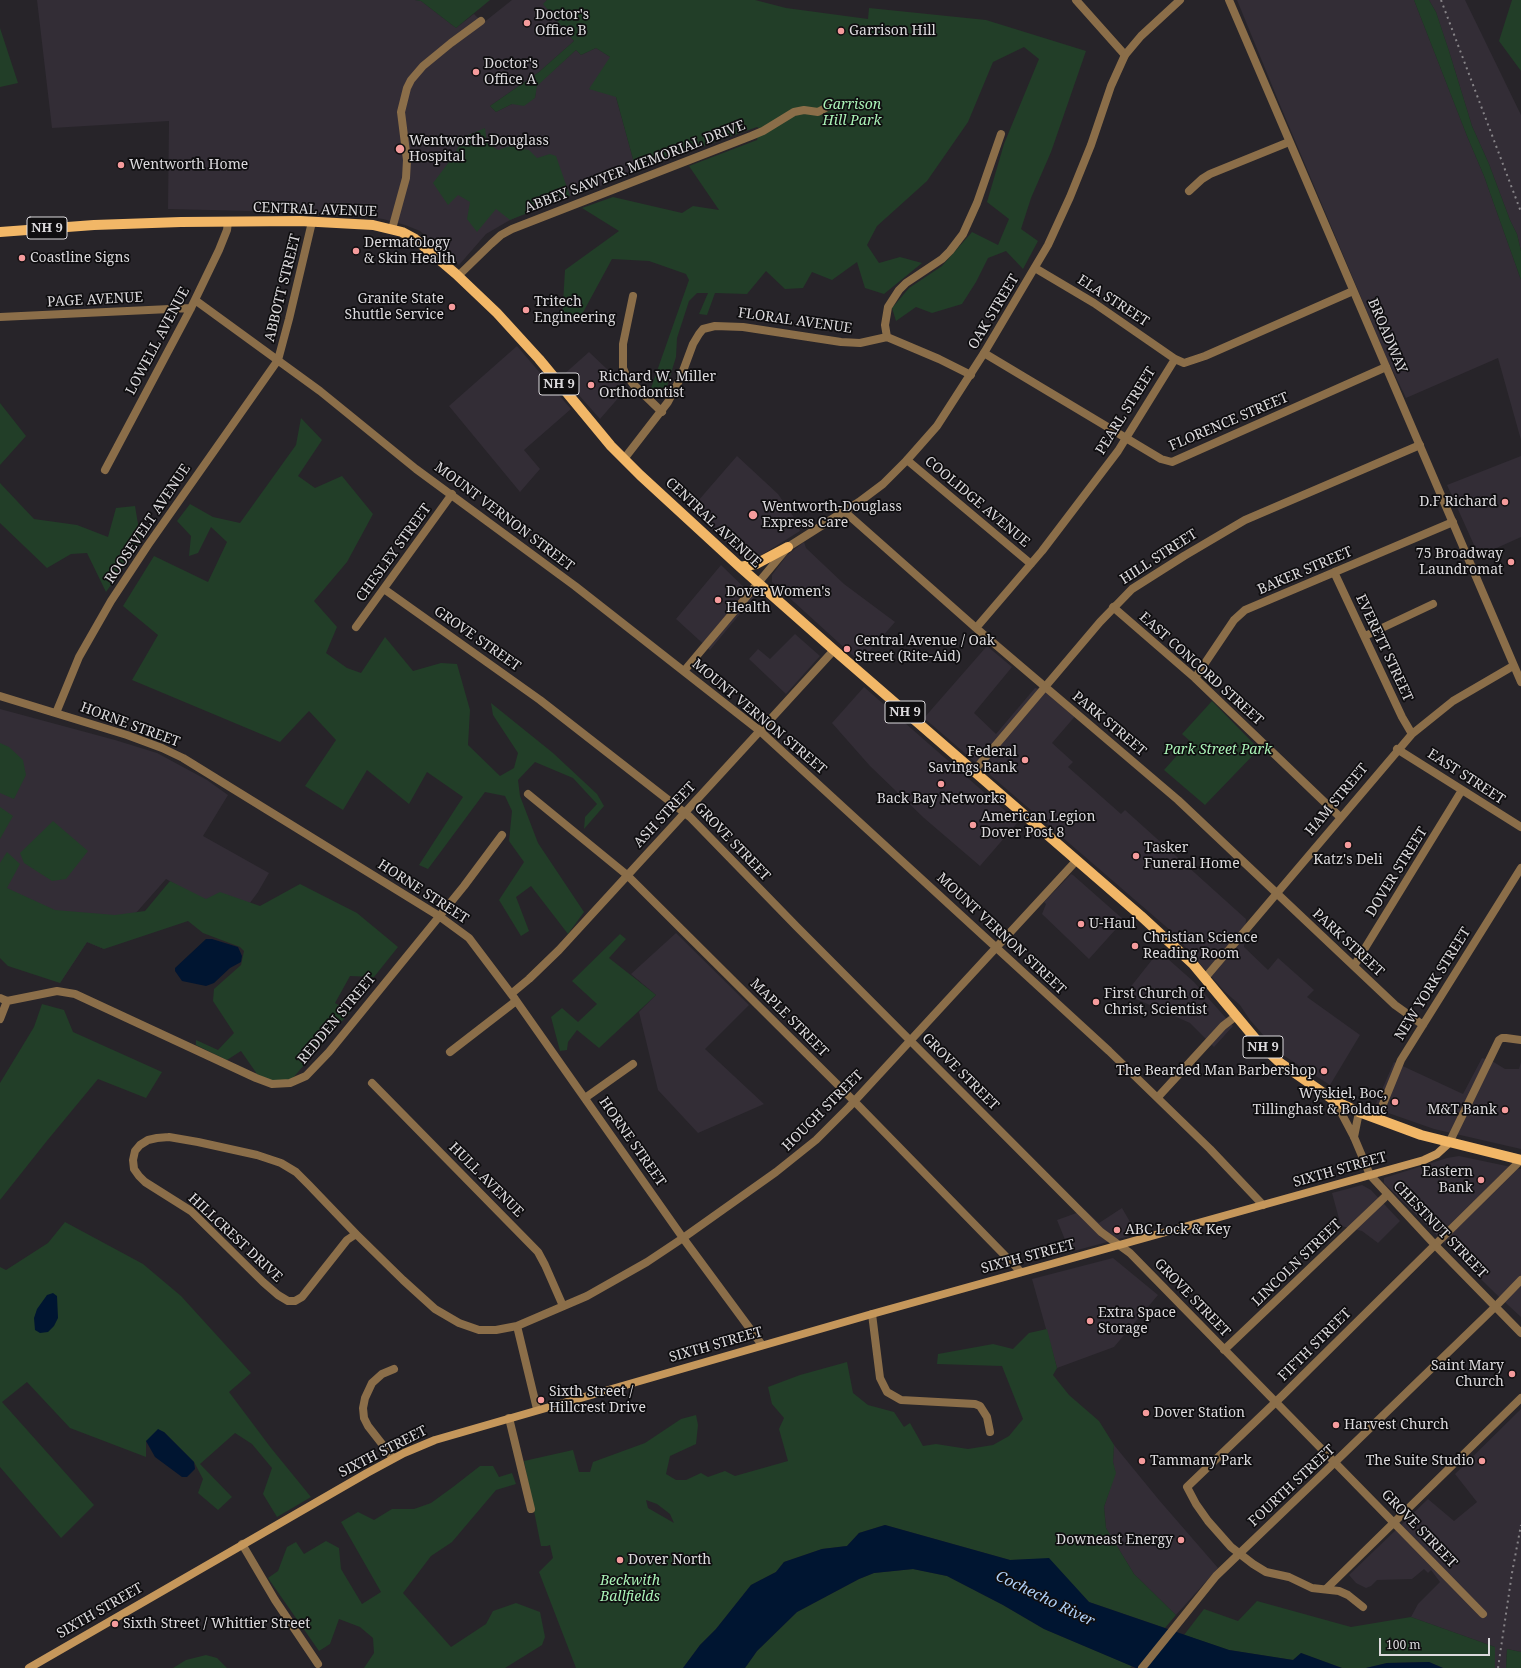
<!DOCTYPE html>
<html>
<head>
<meta charset="utf-8">
<style>
  body { margin:0 }
  #map { position:relative; width:1521px; height:1668px; overflow:hidden; background:#272429; font-family:"Noto Serif",serif }
  canvas { display:block }
  .scale { position:absolute; left:1379px; top:1638px; width:111px; height:18px; box-sizing:border-box; border:2px solid #dcdadd; border-top:0; padding-left:5px; font-size:12px; line-height:14px; white-space:nowrap; color:#dcdadd; -webkit-text-stroke:3px #0f0e10; paint-order:stroke }
</style>
</head>
<body>
<div id="map">
<canvas width="1521" height="1668"></canvas>
<div class="scale">100 m</div>
</div>
<script>
const g = document.querySelector('canvas').getContext('2d');
g.lineJoin = 'round';
function paint(path, color) { g.fillStyle = color; g.fill(path, 'evenodd'); }
const shape = rows => new Path2D(rows.map(r => 'M' + r).join(''));
function strokePath(path, color, width, dash) { g.strokeStyle = color; g.lineWidth = width; g.lineCap = dash ? 'butt' : 'round'; g.setLineDash(dash || []); g.stroke(path); }
function label(font, color, halo, rows, align = 'center') {
  g.font = font + ' "Noto Serif",serif'; g.lineWidth = 3.5; g.setLineDash([]); g.textBaseline = 'middle'; g.strokeStyle = halo; g.fillStyle = color; for (const [text, x, y, turn = 0] of rows) {
    g.save(); g.translate(x, y); g.rotate((+turn || 0) * Math.PI / 180); g.textAlign = isNaN(turn) ? turn : align; if (halo) g.strokeText(text, 0, 0); g.fillText(text, 0, 0); g.restore();
  }
}
const built = shape([
  [37,0,415,0,421,1,456,28,474,14,483,23,512,0,547,0,544,4,574,41,539,72,490,106,496,112,512,104,535,98,536,86,576,50,581,55,596,48,610,57,616,97,636,170,621,179,551,202,510,220,486,234,459,265,420,231,405,225,383,219,336,213,168,209,169,121,52,128],
  [1237,0,1414,0,1467,136,1484,176,1521,280,1521,440,1498,358,1406,398,1387,359,1280,105],
  [1429,0,1465,0,1521,115,1521,251,1517,234,1510,220,1489,164,1472,126,1449,51,1436,12],
  [517,346,571,409,524,450,540,469,520,492,449,406],
  [589,352,627,388,600,419,562,376],
  [737,456,778,494,793,516,800,531,752,561,744,559,691,509],
  [1521,456,1521,537,1479,556,1447,485],
  [804,542,806,548,844,584,895,622,860,662,772,582,772,575,787,555],
  [721,565,754,597,710,650,676,619],
  [795,634,820,656,786,694,749,659,758,649,770,659],
  [987,646,1012,667,974,713,996,734,1035,688,1051,692,1077,714,1052,743,1073,762,1068,767,1121,814,1125,810,1246,919,1244,947,1268,970,1278,958,1314,990,1307,997,1360,1035,1330,1085,1278,1052,1250,1020,1240,1005,1225,992,1171,931,924,718],
  [864,687,1018,822,980,866,924,818,870,766,832,723],
  [0,709,115,740,157,753,207,780,228,795,203,836,269,873,258,892,238,919,166,879,104,949,87,942,60,983,0,954],
  [1071,874,1073,875,1124,920,1089,959,1042,914,1046,904,1044,902],
  [676,933,749,1005,705,1049,764,1104,698,1133,658,1090,639,1012,656,995,631,974],
  [1159,951,1194,982,1233,1026,1214,1047,1190,1023,1125,994],
  [1482,1058,1492,1061,1505,1069,1519,1069,1521,1062,1521,1149,1434,1129,1374,1108,1394,1062,1463,1094],
  [1459,1156,1521,1169,1521,1317,1495,1293,1384,1183,1384,1178,1447,1158],
  [1362,1185,1371,1190,1400,1221,1378,1243,1362,1231,1341,1226,1332,1193],
  [1122,1208,1137,1234,1070,1252,1057,1220,1085,1210,1099,1223],
  [1113,1258,1158,1295,1114,1347,1057,1368,1032,1279],
  [1521,1409,1521,1652,1507,1649,1506,1668,1495,1668,1495,1647,1411,1617,1418,1604,1440,1582,1431,1570,1428,1573,1424,1569,1412,1579,1377,1580,1371,1586,1366,1588,1356,1583,1349,1575,1428,1499,1454,1521,1477,1502,1455,1474],
  [1114,1445,1159,1500,1218,1568,1176,1615,1134,1574,1106,1528,1104,1507,1115,1473,1113,1462]
]);
const green = shape([
  [415,0,490,0,456,28,421,1],
  [547,0,755,0,786,8,868,19,869,8,986,20,1086,51,1051,152,1031,198,1021,229,1038,241,1023,269,1006,251,988,258,976,282,962,304,932,313,916,307,896,321,892,308,909,288,942,266,972,232,998,245,1009,219,987,202,1004,144,1039,59,1024,47,993,62,968,122,927,181,877,226,867,245,879,263,900,257,922,263,884,294,865,288,857,262,832,280,812,272,803,288,785,289,766,271,747,294,715,293,707,315,699,314,708,293,697,293,689,301,677,338,676,357,663,399,650,391,689,280,686,274,649,261,612,259,580,318,562,320,565,270,619,231,582,208,613,197,682,213,693,206,719,210,689,166,757,140,759,128,757,127,636,170,616,97,589,89,610,57,596,48,581,55,576,50,537,86,535,98,524,106,512,104,496,112,490,106,539,72,574,41,543,4],
  [1414,0,1429,0,1436,12,1449,51,1472,126,1489,164,1510,220,1517,234,1521,251,1521,280,1484,176,1467,136],
  [1512,0,1521,0,1521,71,1499,41],
  [0,28,18,83,0,87],
  [485,128,487,143,498,150,510,146,529,150,537,158,550,154,556,156,570,196,510,220,496,209,477,232,467,219,470,202,458,195,448,205,433,183,452,158,464,137],
  [0,403,26,436,0,465],
  [301,418,322,440,298,476,315,488,342,476,373,514,347,562,314,601,337,627,326,653,347,668,361,673,385,637,413,671,441,663,457,664,470,710,468,745,500,776,514,768,518,753,493,715,491,703,553,753,597,794,604,806,584,829,585,817,597,804,573,778,535,762,518,780,520,796,538,843,584,912,568,934,531,886,516,897,529,931,521,936,499,900,524,862,509,841,512,811,505,796,485,792,428,869,419,865,463,797,427,772,409,804,367,770,343,810,305,786,336,740,309,711,280,742,132,680,158,635,123,606,154,556,208,582,227,542,211,527,198,553,189,556,191,536,177,521,190,504,213,517,240,523,296,445],
  [0,483,34,519,77,525,108,537,116,508,135,506,141,542,106,592,87,553,71,554,47,568,0,523],
  [1212,701,1259,749,1205,805,1164,770,1190,741,1182,734],
  [0,743,9,747,23,760,26,775,14,799,0,793],
  [0,807,13,816,0,839],
  [53,821,88,851,66,879,52,881,24,863,20,853],
  [7,852,20,864,7,888,55,910,115,915,145,911,170,881,206,899,220,892,260,906,300,884,357,913,398,947,374,977,350,976,335,1003,350,1012,292,1079,271,1083,257,1074,241,1051,227,1060,196,1045,196,1040,218,1050,234,1033,213,1001,214,989,241,965,244,951,240,947,203,933,188,921,104,949,87,942,60,983,8,966,0,958,0,863],
  [620,934,626,939,609,958,656,995,599,1048,577,1030,568,1042,567,1050,560,1051,551,1017,562,1008,578,1022,597,1004,572,981],
  [42,1004,64,1010,73,1032,162,1072,146,1098,98,1079,46,1142,0,1200,0,1083,34,1027],
  [65,1222,143,1264,181,1296,251,1373,229,1392,271,1448,311,1497,277,1517,263,1494,272,1468,252,1444,235,1433,200,1464,232,1497,218,1510,198,1493,203,1479,194,1462,164,1432,146,1441,146,1457,70,1428,27,1382,2,1402,94,1505,61,1538,0,1467,0,1267,6,1270,48,1243],
  [1047,1329,1057,1368,1053,1375,1069,1395,1099,1421,1114,1445,1113,1462,1116,1473,1104,1507,1106,1528,1134,1574,1176,1615,1165,1628,1089,1602,1049,1559,1010,1560,885,1525,859,1533,847,1546,822,1549,784,1562,776,1572,751,1585,716,1629,700,1645,683,1668,576,1668,539,1572,553,1558,550,1545,547,1546,541,1546,524,1461,573,1450,579,1472,590,1472,593,1462,645,1443,681,1419,696,1415,698,1425,696,1444,670,1456,666,1474,676,1480,686,1480,701,1473,708,1477,725,1471,735,1476,788,1461,779,1429,784,1418,772,1404,768,1387,800,1375,847,1362,853,1393,868,1405,894,1412,904,1427,910,1423,923,1446,936,1444,968,1449,993,1445,1009,1436,1023,1419,1002,1366,937,1364,938,1354,993,1344,1013,1349,1029,1333],
  [646,1500,657,1504,670,1514,674,1523,648,1508],
  [480,1466,493,1466,499,1477,512,1473,516,1484,496,1490,452,1542,431,1556,403,1593,451,1647,486,1624,493,1611,516,1603,540,1612,545,1637,542,1645,505,1668,364,1668,374,1653,373,1638,360,1627,339,1619,330,1644,319,1651,268,1578,278,1571,287,1547,296,1542,304,1554,326,1541,339,1548,341,1569,362,1604,381,1592,341,1522,358,1512,374,1520,392,1509,414,1509,431,1503,453,1487],
  [913,1569,947,1576,1003,1605,1044,1629,1132,1666,1130,1668,745,1668,757,1651,797,1612,859,1579,874,1573],
  [1257,1601,1351,1627,1411,1617,1495,1647,1495,1668,1443,1668,1429,1662,1387,1663,1366,1668,1342,1668,1301,1653,1293,1660,1229,1650,1184,1635,1204,1609,1238,1621],
  [1507,1649,1521,1652,1521,1668,1506,1668],
  [206,1655,217,1658,227,1668,173,1668,186,1660]
]);
const water = shape([
  [206,939,212,939,238,947,242,956,241,962,230,968,214,983,206,986,182,981,175,971,175,968],
  [53,1293,57,1296,58,1318,54,1326,48,1332,40,1333,35,1330,34,1318,37,1309,47,1295],
  [158,1429,164,1432,194,1462,195,1469,187,1477,182,1477,155,1457,146,1441],
  [885,1525,1010,1560,1049,1558,1089,1602,1229,1650,1293,1660,1301,1653,1342,1668,1136,1668,1044,1629,1003,1605,947,1576,913,1569,874,1573,859,1579,797,1612,757,1651,745,1668,683,1668,700,1645,716,1629,751,1585,776,1572,784,1562,822,1549,847,1546,859,1533],
  [1429,1662,1443,1668,1366,1668,1387,1663]
]);
const minor = shape([
  [1076,0,1125,55],
  [1189,191,1202,179,1210,174,1289,142],
  [392,229,406,178,407,160,401,112,407,88,411,80,423,66,451,43,481,21],
  [1035,268,1094,303,1175,359,1184,363,1205,356,1353,291],
  [458,276,491,244,501,235,512,229,751,136,763,131,794,112,804,110,818,112,831,105],
  [633,296,623,344,623,368,625,373,633,384,662,412],
  [195,300,320,391,416,469,575,586,760,731,1109,1051,1210,1149,1263,1205],
  [0,317,191,308],
  [887,337,885,325,888,307,899,290,906,283,942,259,950,251,963,234,977,203,1001,134],
  [984,353,1161,459,1172,462,1386,367],
  [624,459,668,402,680,379,693,344,699,334,703,329,715,326,743,327,841,342,860,343,887,337,939,359,971,375],
  [907,460,1031,564],
  [105,470,191,308,219,250,227,230,228,222],
  [845,512,976,628,1178,800,1395,1005,1423,1025],
  [1334,572,1402,717,1412,734],
  [384,589,540,700,690,817,797,927,1101,1232,1130,1253,1483,1614],
  [1113,607,1195,678,1340,817],
  [356,627,452,494],
  [976,628,1042,551,1118,451,1175,359],
  [1365,636,1433,604],
  [684,671,758,583],
  [1195,678,1234,620,1245,610,1453,522],
  [0,696,127,735,162,748,183,758,439,916,469,938,515,999,683,1238,762,1345],
  [56,713,79,657,111,601,148,545,278,360,289,319,312,222],
  [1397,749,1521,827],
  [973,772,1100,622,1132,589,1184,556,1245,520,1420,445],
  [528,794,627,875,854,1101,1021,1272],
  [1354,966,1462,790],
  [1205,978,1412,734,1453,701,1513,666],
  [511,994,529,979,559,950,834,650],
  [0,998,7,1001,57,991,75,994,256,1078,272,1084,290,1083,306,1076,329,1052,464,886,502,835],
  [0,1019,7,1001],
  [450,1052,516,1001],
  [372,1083,538,1252,545,1265,563,1306],
  [1158,1097,1223,1026,1236,1016],
  [585,1098,633,1064],
  [1377,1119,1401,1060,1521,868],
  [169,1137,198,1142,257,1155,281,1163,296,1172,309,1185,356,1234,347,1240,302,1297,295,1301,288,1301,278,1295,263,1282,191,1211,145,1182,139,1176,134,1169,133,1160,135,1151,140,1145,148,1140,157,1138,169,1137],
  [1449,1143,1499,1040,1502,1038,1506,1038,1521,1040],
  [356,1234,403,1280,435,1309,459,1323,479,1330,496,1330,517,1326,587,1296,647,1262,683,1238,776,1172,816,1140,849,1107,1076,861],
  [1496,1306,1521,1280],
  [872,1314,880,1378,887,1392,901,1400,975,1404,980,1406,987,1417,990,1432],
  [517,1326,537,1409],
  [1224,1350,1387,1195],
  [509,1418,531,1509],
  [393,1458,368,1426,364,1418,363,1408,365,1398,372,1383,382,1374,394,1369],
  [242,1544,275,1600,318,1664],
  [1326,1589,1521,1398],
  [1363,1607,1348,1595,1339,1591,1312,1588,1289,1577,1266,1572,1253,1564,1231,1547,1208,1521,1196,1504,1187,1487,1282,1396,1521,1160]
]);
const tertiary = shape([
  [1229,0,1521,682],
  [758,583,788,547,859,502,883,484,907,460,937,426,984,353,1048,245,1070,197,1091,145,1111,86,1125,55,1141,36,1180,0],
  [1335,1101,1354,1137,1370,1175,1435,1245,1521,1333],
  [1354,1137,1359,1112],
  [1142,1668,1216,1576,1335,1462,1496,1306]
]);
const secondary = shape([
  [29,1668,367,1473,404,1453,435,1440,872,1314,1424,1160,1437,1154,1449,1143]
]);
const primary = shape([
  [0,232,94,225,181,222,300,221,373,225,402,232,415,239,456,274,497,313,539,359,611,446,640,475,740,567,834,650,1141,916,1193,964,1258,1042,1279,1062,1335,1101,1359,1112,1421,1135,1521,1160],
  [740,567,756,564,788,547]
]);
const rail = shape([
  [1441,0,1521,212],
  [1498,1668,1512,1573,1521,1525]
]);
const markers = [
  [527,23,4,"#f59b9c"],
  [841,31,4,"#f59b9c"],
  [476,72,4,"#f59b9c"],
  [400,149,5,"#f59b9c"],
  [121,165,4,"#f59b9c"],
  [356,251,4,"#f59b9c"],
  [22,258,4,"#f59b9c"],
  [452,307,4,"#f59b9c"],
  [526,310,4,"#f59b9c"],
  [591,385,4,"#f59b9c"],
  [1505,502,4,"#f59b9c"],
  [753,515,5,"#f59b9c"],
  [1511,562,4,"#f59b9c"],
  [718,600,4,"#f59b9c"],
  [847,649,4,"#f59b9c"],
  [1025,760,4,"#f59b9c"],
  [941,784,4,"#f59b9c"],
  [973,825,4,"#f59b9c"],
  [1348,845,4,"#f59b9c"],
  [1136,856,4,"#f59b9c"],
  [1081,924,4,"#f59b9c"],
  [1135,946,4,"#f59b9c"],
  [1096,1002,4,"#f59b9c"],
  [1324,1071,4,"#f59b9c"],
  [1395,1102,4,"#f59b9c"],
  [1505,1110,4,"#f59b9c"],
  [1481,1180,4,"#f59b9c"],
  [1117,1230,4,"#f59b9c"],
  [1090,1321,4,"#f59b9c"],
  [1512,1374,4,"#f59b9c"],
  [541,1400,4,"#f59b9c"],
  [1146,1413,4,"#f59b9c"],
  [1336,1425,4,"#f59b9c"],
  [1142,1461,4,"#f59b9c"],
  [1482,1461,4,"#f59b9c"],
  [1181,1540,4,"#f59b9c"],
  [620,1560,4,"#f59b9c"],
  [115,1624,4,"#f59b9c"]
];
const shields = [
  [47,228,40],
  [559,384,40],
  [905,712,40],
  [1263,1047,40]
];
const shieldNames = [
  ["NH 9",47,228],
  ["NH 9",559,384],
  ["NH 9",905,712],
  ["NH 9",1263,1047]
];
const poiNames = [
  ["Doctor's",535,15],
  ["Office B",535,31],
  ["Garrison Hill",849,31],
  ["Doctor's",484,64],
  ["Office A",484,80],
  ["Wentworth-Douglass",409,141],
  ["Hospital",409,157],
  ["Wentworth Home",129,165],
  ["Dermatology",364,243],
  ["& Skin Health",364,259],
  ["Coastline Signs",30,258],
  ["Granite State",444,299,"right"],
  ["Shuttle Service",444,315,"right"],
  ["Tritech",534,302],
  ["Engineering",534,318],
  ["Richard W. Miller",599,377],
  ["Orthodontist",599,393],
  ["D.F Richard",1497,502,"right"],
  ["Wentworth-Douglass",762,507],
  ["Express Care",762,523],
  ["75 Broadway",1503,554,"right"],
  ["Laundromat",1503,570,"right"],
  ["Dover Women's",726,592],
  ["Health",726,608],
  ["Central Avenue / Oak",855,641],
  ["Street (Rite-Aid)",855,657],
  ["Federal",1017,752,"right"],
  ["Savings Bank",1017,768,"right"],
  ["Back Bay Networks",941,799,"center"],
  ["American Legion",981,817],
  ["Dover Post 8",981,833],
  ["Tasker",1144,848],
  ["Funeral Home",1144,864],
  ["Katz's Deli",1348,860,"center"],
  ["U-Haul",1089,924],
  ["Christian Science",1143,938],
  ["Reading Room",1143,954],
  ["First Church of",1104,994],
  ["Christ, Scientist",1104,1010],
  ["The Bearded Man Barbershop",1316,1071,"right"],
  ["Wyskiel, Boc,",1387,1094,"right"],
  ["Tillinghast & Bolduc",1387,1110,"right"],
  ["M&T Bank",1497,1110,"right"],
  ["Eastern",1473,1172,"right"],
  ["Bank",1473,1188,"right"],
  ["ABC Lock & Key",1125,1230],
  ["Extra Space",1098,1313],
  ["Storage",1098,1329],
  ["Saint Mary",1504,1366,"right"],
  ["Church",1504,1382,"right"],
  ["Sixth Street /",549,1392],
  ["Hillcrest Drive",549,1408],
  ["Dover Station",1154,1413],
  ["Harvest Church",1344,1425],
  ["Tammany Park",1150,1461],
  ["The Suite Studio",1474,1461,"right"],
  ["Downeast Energy",1173,1540,"right"],
  ["Dover North",628,1560],
  ["Sixth Street / Whittier Street",123,1624]
];
const parkNames = [
  ["Garrison",852,105],
  ["Hill Park",852,121],
  ["Park Street Park",1218,750],
  ["Beckwith",630,1581],
  ["Ballfields",630,1597]
];
const streetNames = [
  ["ABBEY SAWYER MEMORIAL DRIVE",635,167,-21],
  ["CENTRAL AVENUE",315,210,2],
  ["ABBOTT STREET",283,288,-76],
  ["PAGE AVENUE",95,300,-3],
  ["ELA STREET",1113,301,33],
  ["OAK STREET",994,312,-59],
  ["FLORAL AVENUE",795,321,8],
  ["BROADWAY",1387,336,67],
  ["LOWELL AVENUE",158,341,-62],
  ["PEARL STREET",1126,411,-58],
  ["FLORENCE STREET",1229,422,-23],
  ["COOLIDGE AVENUE",977,502,40],
  ["MOUNT VERNON STREET",504,517,37],
  ["CENTRAL AVENUE",713,523,43],
  ["ROOSEVELT AVENUE",148,524,-56],
  ["CHESLEY STREET",394,553,-54],
  ["HILL STREET",1159,557,-33],
  ["BAKER STREET",1305,571,-23],
  ["GROVE STREET",477,639,35],
  ["EVERETT STREET",1384,648,65],
  ["EAST CONCORD STREET",1201,669,42],
  ["MOUNT VERNON STREET",759,717,40],
  ["PARK STREET",1109,724,40],
  ["HORNE STREET",130,725,20],
  ["EAST STREET",1466,777,33],
  ["HAM STREET",1337,800,-50],
  ["ASH STREET",665,815,-47],
  ["GROVE STREET",732,842,46],
  ["DOVER STREET",1397,872,-58],
  ["HORNE STREET",423,892,33],
  ["MOUNT VERNON STREET",1001,934,43],
  ["PARK STREET",1348,943,43],
  ["NEW YORK STREET",1433,984,-58],
  ["MAPLE STREET",789,1018,45],
  ["REDDEN STREET",337,1019,-50],
  ["GROVE STREET",960,1072,45],
  ["HOUGH STREET",823,1111,-45],
  ["HORNE STREET",632,1142,55],
  ["SIXTH STREET",1340,1170,-16],
  ["HULL AVENUE",486,1180,45],
  ["CHESTNUT STREET",1440,1230,46],
  ["HILLCREST DRIVE",235,1238,43],
  ["SIXTH STREET",1028,1257,-15],
  ["LINCOLN STREET",1297,1263,-44],
  ["GROVE STREET",1192,1298,46],
  ["SIXTH STREET",716,1345,-16],
  ["FIFTH STREET",1315,1345,-45],
  ["SIXTH STREET",383,1452,-27],
  ["FOURTH STREET",1292,1486,-43],
  ["GROVE STREET",1419,1529,46],
  ["SIXTH STREET",100,1611,-30]
];
const waterNames = [
  ["Cochecho River",1045,1599,26]
];
paint(built, '#332d36');
paint(green, '#223e28');
paint(water, '#001531');
strokePath(minor, '#8b6e49', 8);
strokePath(tertiary, '#8b6e49', 8);
strokePath(secondary, '#c5975b', 8);
strokePath(primary, '#f2b767', 10);
strokePath(rail, '#878488', 2, [2, 4]);
for (const [x, y, r, color] of markers) { const dot = new Path2D(); dot.arc(x, y, r, 0, 2 * Math.PI); g.fillStyle = color; g.fill(dot); strokePath(dot, '#0f0e10', 1.5); }
for (const [x, y, w] of shields) { const box = new Path2D(); box.roundRect(x - w / 2, y - 11, w, 22, 3); g.fillStyle = '#0f0e10'; g.fill(box); strokePath(box, '#dcdadd', 1); }
label('bold 13px', '#dcdadd', null, shieldNames);
label('14px', '#dcdadd', '#0f0e10', poiNames, 'left');
label('italic 14px', '#aaf3b7', '#0f0e10', parkNames);
label('14px', '#dcdadd', '#0f0e10', streetNames);
label('italic 15px', '#b1d2fa', '#0f0e10', waterNames);
</script>
</body>
</html>
